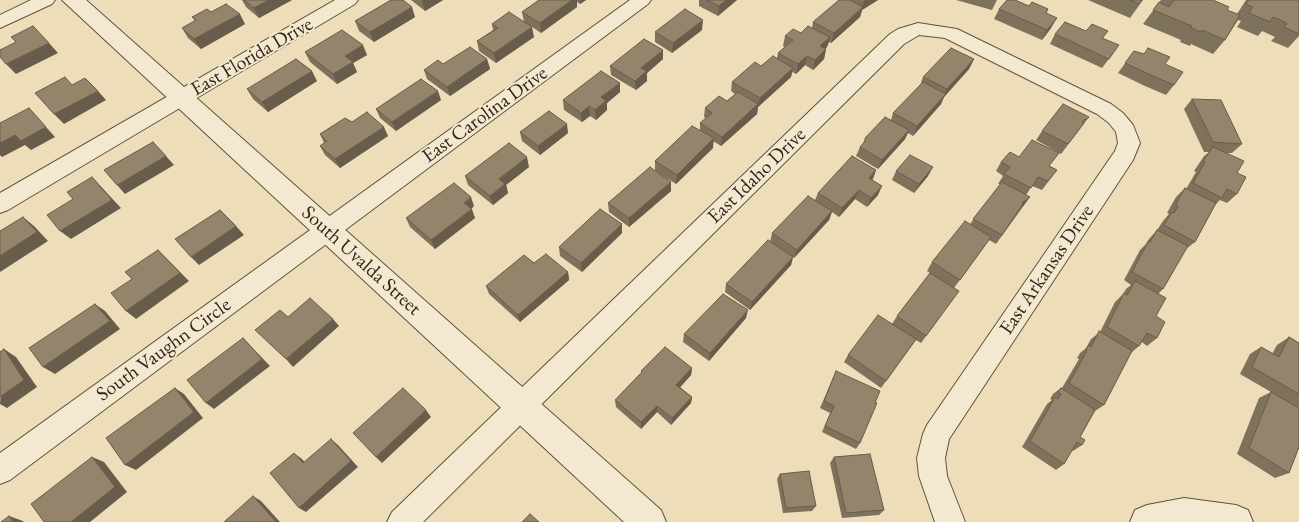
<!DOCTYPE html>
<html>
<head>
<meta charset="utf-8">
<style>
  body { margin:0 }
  canvas { display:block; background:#edddb8 }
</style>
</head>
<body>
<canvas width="1299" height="522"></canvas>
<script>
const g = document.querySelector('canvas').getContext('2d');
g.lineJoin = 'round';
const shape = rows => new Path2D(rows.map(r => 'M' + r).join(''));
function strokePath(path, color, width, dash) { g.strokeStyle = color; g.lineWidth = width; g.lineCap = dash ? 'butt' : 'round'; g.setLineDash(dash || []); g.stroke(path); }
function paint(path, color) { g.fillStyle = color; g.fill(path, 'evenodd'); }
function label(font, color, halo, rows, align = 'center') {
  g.font = font + ' "EB Garamond",serif'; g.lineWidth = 4; g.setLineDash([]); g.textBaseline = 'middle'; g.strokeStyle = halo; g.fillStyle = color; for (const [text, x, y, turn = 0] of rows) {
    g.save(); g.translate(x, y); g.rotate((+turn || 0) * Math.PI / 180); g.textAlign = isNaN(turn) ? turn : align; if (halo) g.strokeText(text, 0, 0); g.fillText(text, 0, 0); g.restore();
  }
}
const minor = shape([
  [31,0,55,0,52,4,0,28,0,15,31,0],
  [335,0,358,0,355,4,8,210,0,213,0,193,335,0],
  [630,0,651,0,648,4,10,480,0,484,0,453,630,0],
  [918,23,957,29,1111,104,1123,113,1133,125,1140,143,1133,160,949,439,945,458,947,476,965,522,935,522,919,476,917,458,923,434,927,425,1115,151,1118,143,1116,132,1109,123,1097,114,945,38,919,35,904,44,423,522,387,522,392,512,890,34,898,29,918,23]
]);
const tertiary = shape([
  [62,0,86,0,661,510,666,522,624,522,62,0],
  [1184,498,1236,505,1248,510,1253,522,1130,522,1135,510,1147,505,1184,498]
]);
const wall = shape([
  [242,0,292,0,259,18,246,7],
  [411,0,443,0,425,11],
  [539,0,586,0,580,4,577,2,577,7,541,33,529,25,534,37,496,63,479,51,477,41,493,30,492,24,524,22,522,12],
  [699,0,737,0,718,16,699,6],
  [839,0,878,0,862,10,860,17,831,43,829,42,827,47,825,49,826,49,824,59,813,70,805,65,796,74,792,72,791,77,758,107,757,114,721,146,713,141,713,148,676,184,655,171,671,182,671,191,629,227,609,212,608,203,655,170,655,161,700,130,700,123,706,118,704,117,705,108,727,101,735,94,731,91,732,82,761,66,777,58,778,53,785,47,783,46,785,36,801,33,812,28,813,22],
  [956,0,997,0,992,10],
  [1088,0,1143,0,1130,18],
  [1161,0,1213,0,1227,10,1237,14,1246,0,1299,0,1299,36,1288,48,1271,41,1275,37,1262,31,1258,36,1237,27,1241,21,1238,20,1225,40,1213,54,1191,44,1190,46,1180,42,1181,40,1143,24],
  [1029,6,1048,9,1046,13,1051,28,1042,40,994,19,999,9],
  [211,12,245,24,201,49,188,38,182,28,195,21,192,17],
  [415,17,374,42,359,31,355,21],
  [702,30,672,53,655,42,655,32],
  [1086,31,1108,31,1103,38,1112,55,1102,68,1050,44,1055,34],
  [1134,51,1165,64,1174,85,1166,95,1145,86,1118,73],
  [305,52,367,55,353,63,357,72,337,84,310,62],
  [487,59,490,69,450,96,427,79,424,70,443,64],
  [663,59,647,73,647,81,636,90,611,75,610,66],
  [974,59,969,69,944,97,941,104,913,136,908,133,905,139,878,169,856,156,860,147,863,144,865,138,891,120,893,113,920,86,923,77],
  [317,81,268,112,253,99,247,89],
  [620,92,607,103,607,110,596,120,590,116,582,122,564,110,563,100],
  [1192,99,1242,144,1232,153,1226,153,1237,173,1237,194,1227,203,1220,200,1216,204,1195,242,1186,249,1163,289,1158,294,1156,316,1157,338,1147,346,1142,342,1139,346,1131,353,1104,405,1095,411,1080,437,1082,445,1073,451,1072,450,1064,464,1056,470,1022,447,1047,404,1052,400,1050,399,1053,394,1061,388,1062,388,1079,359,1077,358,1080,353,1086,348,1091,339,1100,332,1115,302,1123,294,1126,289,1131,285,1124,280,1140,250,1145,245,1149,239,1157,230,1163,221,1169,214,1167,213,1176,197,1185,188,1186,189,1196,172,1194,171,1204,156,1209,152,1204,152,1184,109],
  [441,100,396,131,380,118,376,109],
  [1089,117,1061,154,1036,140,1042,131],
  [352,122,388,136,340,168,325,155,320,146,324,143,320,134],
  [520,132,568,133,540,155,522,141],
  [1019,157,1049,166,1057,170,1042,190,1032,186,1026,195,1030,197,996,244,989,240,954,288,959,291,921,343,916,340,881,388,844,362,848,355,892,324,897,316,930,273,927,271,932,262,970,224,1000,184,998,184,1003,176,996,171,1001,162],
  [529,167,506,185,508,193,493,205,468,185,465,176],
  [876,170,872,180,878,195,867,207,855,199,839,217,832,212,829,220,794,258,793,257,791,265,750,310,725,292,726,284,770,242,772,233,815,200,818,193],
  [896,171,928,176,914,193,892,180],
  [474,206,471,209,475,218,435,249,410,227,406,218],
  [622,224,622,233,582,272,560,256,559,247],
  [568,272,569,280,520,322,489,294,486,286],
  [746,318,709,361,683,342,684,334],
  [1289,337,1299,343,1299,447,1289,473,1275,478,1237,454,1259,398,1271,392,1240,374,1250,354,1261,347,1272,354,1277,345],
  [692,368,691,375,680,387,692,397,691,403,671,425,657,412,641,429,616,407,615,400,641,373,641,371],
  [836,371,875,403,860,443,856,449,822,432,830,413,820,408],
  [834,457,884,510,879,515,842,518,830,463],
  [780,474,816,506,812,511,783,513,777,479]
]);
const shadedWall = shape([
  [269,0,292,0,259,18,254,8],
  [424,0,443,0,425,11,422,1],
  [572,0,577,0,577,7,541,33,540,23],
  [580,0,586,0,580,4],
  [726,0,737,0,718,16,719,6],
  [865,0,878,0,862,10,860,17,831,43,834,33,862,9,864,1],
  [412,7,415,17,374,42,370,32],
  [240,14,245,24,201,49,194,39],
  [1057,18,1051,28,1042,40,1047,30],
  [703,20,702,30,672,53,673,43],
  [532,27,534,37,496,63,494,53],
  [830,37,827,47,818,56,820,46],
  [49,43,58,53,16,74,6,64],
  [363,45,367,55,353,63,357,72,337,84,333,74,345,56],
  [826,49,824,59,813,70,815,60],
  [663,50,663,59,647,73,647,81,636,90,635,81,641,68],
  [807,56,805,65,796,74,798,64],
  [487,59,490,69,450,96,447,87],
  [974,59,969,69,944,97,941,104,913,136,917,126,944,96,947,89],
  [793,68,791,77,758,107,757,114,721,146,722,137,758,104,760,98],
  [312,71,317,81,268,112,262,102],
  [620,83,620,92,607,103,607,110,596,120,595,110,601,97],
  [98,91,106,100,64,124,54,114],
  [438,91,441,100,396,131,392,122],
  [589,106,590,116,582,122,581,113],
  [29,108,55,137,31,150,25,145,2,157,0,155,0,143,15,135],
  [567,124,568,133,540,155,538,146],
  [384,127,388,136,340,168,335,159],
  [909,130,905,139,878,169,882,160],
  [714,138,713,148,676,184,677,175],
  [166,156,174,165,125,194,117,185],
  [527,157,529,167,506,185,508,193,493,205,490,196,499,179],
  [933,167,928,176,914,193,919,184],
  [876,170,873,179,865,188,869,178],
  [92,177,121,208,71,239,60,231],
  [671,182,671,191,629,227,629,218],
  [882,186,878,195,867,207,871,198],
  [859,190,855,199,839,217,842,208],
  [471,197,474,206,467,212,464,203],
  [1030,197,1023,206,1015,212,1022,203],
  [472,209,475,218,435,249,431,240],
  [832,211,829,220,794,258,797,250],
  [23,217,34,226,48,241,0,272,0,256],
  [622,224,622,233,582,272,581,263],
  [236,226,244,235,199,265,191,257],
  [158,250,189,281,136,319,126,311],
  [793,257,791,265,750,310,752,302],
  [568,272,569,280,520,322,518,315],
  [95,304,105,311,120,329,55,374,43,367],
  [748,310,746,318,709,361,710,353],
  [333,319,339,326,293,367,286,359],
  [243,338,270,366,214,409,206,403],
  [4,349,16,357,37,387,7,408,0,404],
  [692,368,691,375,676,392,676,385],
  [175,388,184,394,203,418,136,470,125,465],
  [692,397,691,403,671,425,672,418],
  [657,406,657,412,641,429,641,422],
  [426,410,431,417,382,463,376,457],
  [331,439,338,445,358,467,306,512,299,508],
  [294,453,302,459,310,468,303,463],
  [92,457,104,462,127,492,90,522,71,522],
  [253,496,261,501,280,522,276,522],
  [9,516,23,521,24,522,13,522]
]);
const building = shape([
  [244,0,269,0,254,8,244,0],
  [391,0,403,0,412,7,370,32,355,21,391,0],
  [539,0,572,0,540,23,522,12,539,0],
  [707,0,726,0,719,6,707,0],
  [839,0,850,0,863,7,834,33,813,22,839,0],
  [1007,0,1015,0,1029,6,1032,2,1048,9,1046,13,1057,18,1047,30,999,9,1007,0],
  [1130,0,1142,0,1139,4,1130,0],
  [1173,0,1213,0,1229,7,1227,10,1240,15,1225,40,1202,30,1201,32,1191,28,1192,26,1153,10,1159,2,1169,7,1174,0,1173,0],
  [1249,0,1299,0,1299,34,1284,27,1287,23,1273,17,1270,22,1249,13,1253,7,1246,4,1249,0],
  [226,4,240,14,194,39,182,28,196,20,192,17,207,9,211,12,226,4],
  [685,9,703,20,673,43,655,32,685,9],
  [509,12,532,27,494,53,477,41,498,28,492,24,509,12],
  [1065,22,1086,31,1092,24,1108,31,1102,38,1119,45,1109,59,1055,34,1065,22],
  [33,26,49,43,6,64,0,57,0,50,16,42,11,37,33,26],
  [808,26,830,37,820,46,826,49,815,60,807,56,798,64,778,53,793,40,785,36,793,29,801,33,808,26],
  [342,30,363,45,345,56,353,62,333,74,305,52,342,30],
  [644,39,663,50,641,68,647,71,635,81,610,66,644,39],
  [470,47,487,59,447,87,424,70,438,60,443,64,470,47],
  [951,48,974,59,947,89,923,77,951,48],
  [1148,48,1170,57,1165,64,1183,72,1174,85,1153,76,1125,63,1134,51,1144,54,1148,48],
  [773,56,793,68,760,98,732,82,755,62,761,66,773,56],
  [296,59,312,71,262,102,247,89,296,59],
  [601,71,620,83,601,97,606,101,595,110,589,106,581,113,563,100,601,71],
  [65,77,72,85,85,78,98,91,54,114,35,93,65,77],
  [421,79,438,91,392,122,376,109,421,79],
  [923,82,946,94,917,126,893,113,923,82],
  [738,92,758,104,722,137,700,123,712,113,705,108,719,96,727,101,738,92],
  [1192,99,1221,100,1242,144,1213,142,1192,99],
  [1063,104,1089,117,1086,120,1085,119,1082,122,1084,123,1068,144,1042,131,1063,104],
  [29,108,46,127,21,141,15,135,0,143,0,123,29,108],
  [549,111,567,124,538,146,520,132,549,111],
  [367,112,384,127,335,159,320,146,327,141,320,134,345,118,352,122,367,112],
  [885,117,909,130,882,160,860,147,866,140,865,138,885,117],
  [692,126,714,138,677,175,655,161,692,126],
  [1032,140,1059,153,1049,166,1057,170,1048,181,1038,177,1031,188,1004,174,1010,167,1001,162,1010,152,1019,157,1032,140],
  [153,142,166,156,117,185,104,170,153,142],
  [509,143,527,157,499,179,505,184,490,196,465,176,509,143],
  [1213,147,1244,161,1237,173,1246,177,1237,194,1227,189,1222,198,1193,183,1205,162,1203,161,1213,147],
  [910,155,933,167,919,184,896,171,910,155],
  [852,156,876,170,869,178,882,186,871,198,859,190,842,208,818,193,852,156],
  [650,167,671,182,629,218,608,203,650,167],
  [92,177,112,200,60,231,47,215,73,199,67,192,92,177],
  [1002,182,1030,197,1022,203,1023,204,1002,235,973,219,1002,182],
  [454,183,471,197,464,203,472,209,431,240,406,218,454,183],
  [1185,188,1216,203,1195,242,1164,225,1172,212,1174,213,1178,206,1176,204,1185,188],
  [808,196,832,211,797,250,772,233,808,196],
  [600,209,622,224,581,263,559,247,600,209],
  [220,210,236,226,191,257,175,239,220,210],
  [23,217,37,232,0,256,0,231,23,217],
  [965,221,991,237,960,280,932,262,965,221],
  [1157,230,1188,246,1163,289,1132,272,1148,242,1150,242,1157,230],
  [768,240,793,257,752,302,726,284,768,240],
  [158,250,180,273,126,311,111,293,132,279,125,272,158,250],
  [546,254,568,272,518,315,486,286,524,255,534,263,546,254],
  [930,273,959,291,926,336,897,316,930,273],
  [1135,281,1166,298,1156,316,1165,322,1157,338,1147,333,1139,346,1107,327,1124,293,1127,295,1135,281],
  [723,294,748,310,710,353,684,334,723,294],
  [310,298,333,319,286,359,255,330,280,310,288,317,310,298],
  [95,304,110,321,43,367,29,348,95,304],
  [878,315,916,339,886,381,848,355,878,315],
  [1099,331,1132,351,1104,405,1069,383,1087,351,1086,350,1089,345,1091,347,1099,331],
  [1289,337,1299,343,1299,394,1252,367,1261,347,1279,357,1289,337],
  [243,338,262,359,206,403,187,380,243,338],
  [665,347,692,368,676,385,692,397,672,418,657,406,641,422,615,400,642,372,641,371,665,347],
  [4,349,24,380,0,397,0,352,4,349],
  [836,371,880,391,875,403,877,403,860,443,825,426,834,406,824,401,836,371],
  [175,388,194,412,125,465,106,438,175,388],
  [403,388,426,410,376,457,353,433,403,388],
  [1061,388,1095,410,1080,437,1085,440,1082,445,1077,442,1064,464,1030,441,1055,397,1058,399,1061,394,1058,392,1061,388],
  [1271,392,1299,408,1299,447,1289,473,1249,448,1271,392],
  [331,439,351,461,299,508,270,473,294,453,303,463,331,439],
  [870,454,884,510,846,513,834,457,870,454],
  [92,457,115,487,71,522,44,522,31,504,92,457],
  [809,471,816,506,786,508,780,474,809,471],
  [253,496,276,522,224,522,253,496],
  [530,514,539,522,522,522,530,514],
  [9,516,13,522,1,522,9,516]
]);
const streetNames = [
  ["East Florida Drive",252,57,-30],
  ["East Carolina Drive",485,115,-36],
  ["East Idaho Drive",757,176,-44],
  ["South Uvalda Street",361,261,42],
  ["East Arkansas Drive",1047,270,-56],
  ["South Vaughn Circle",164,350,-36]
];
strokePath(minor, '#62523f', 2);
strokePath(tertiary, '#62523f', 2);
paint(minor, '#f3e9d1');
paint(tertiary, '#f3e9d1');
paint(wall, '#7f725c');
paint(shadedWall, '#685c4b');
paint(building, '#94846b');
strokePath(building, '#685c4b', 1);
label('20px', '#332417', '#f3e9d1', streetNames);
</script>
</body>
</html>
